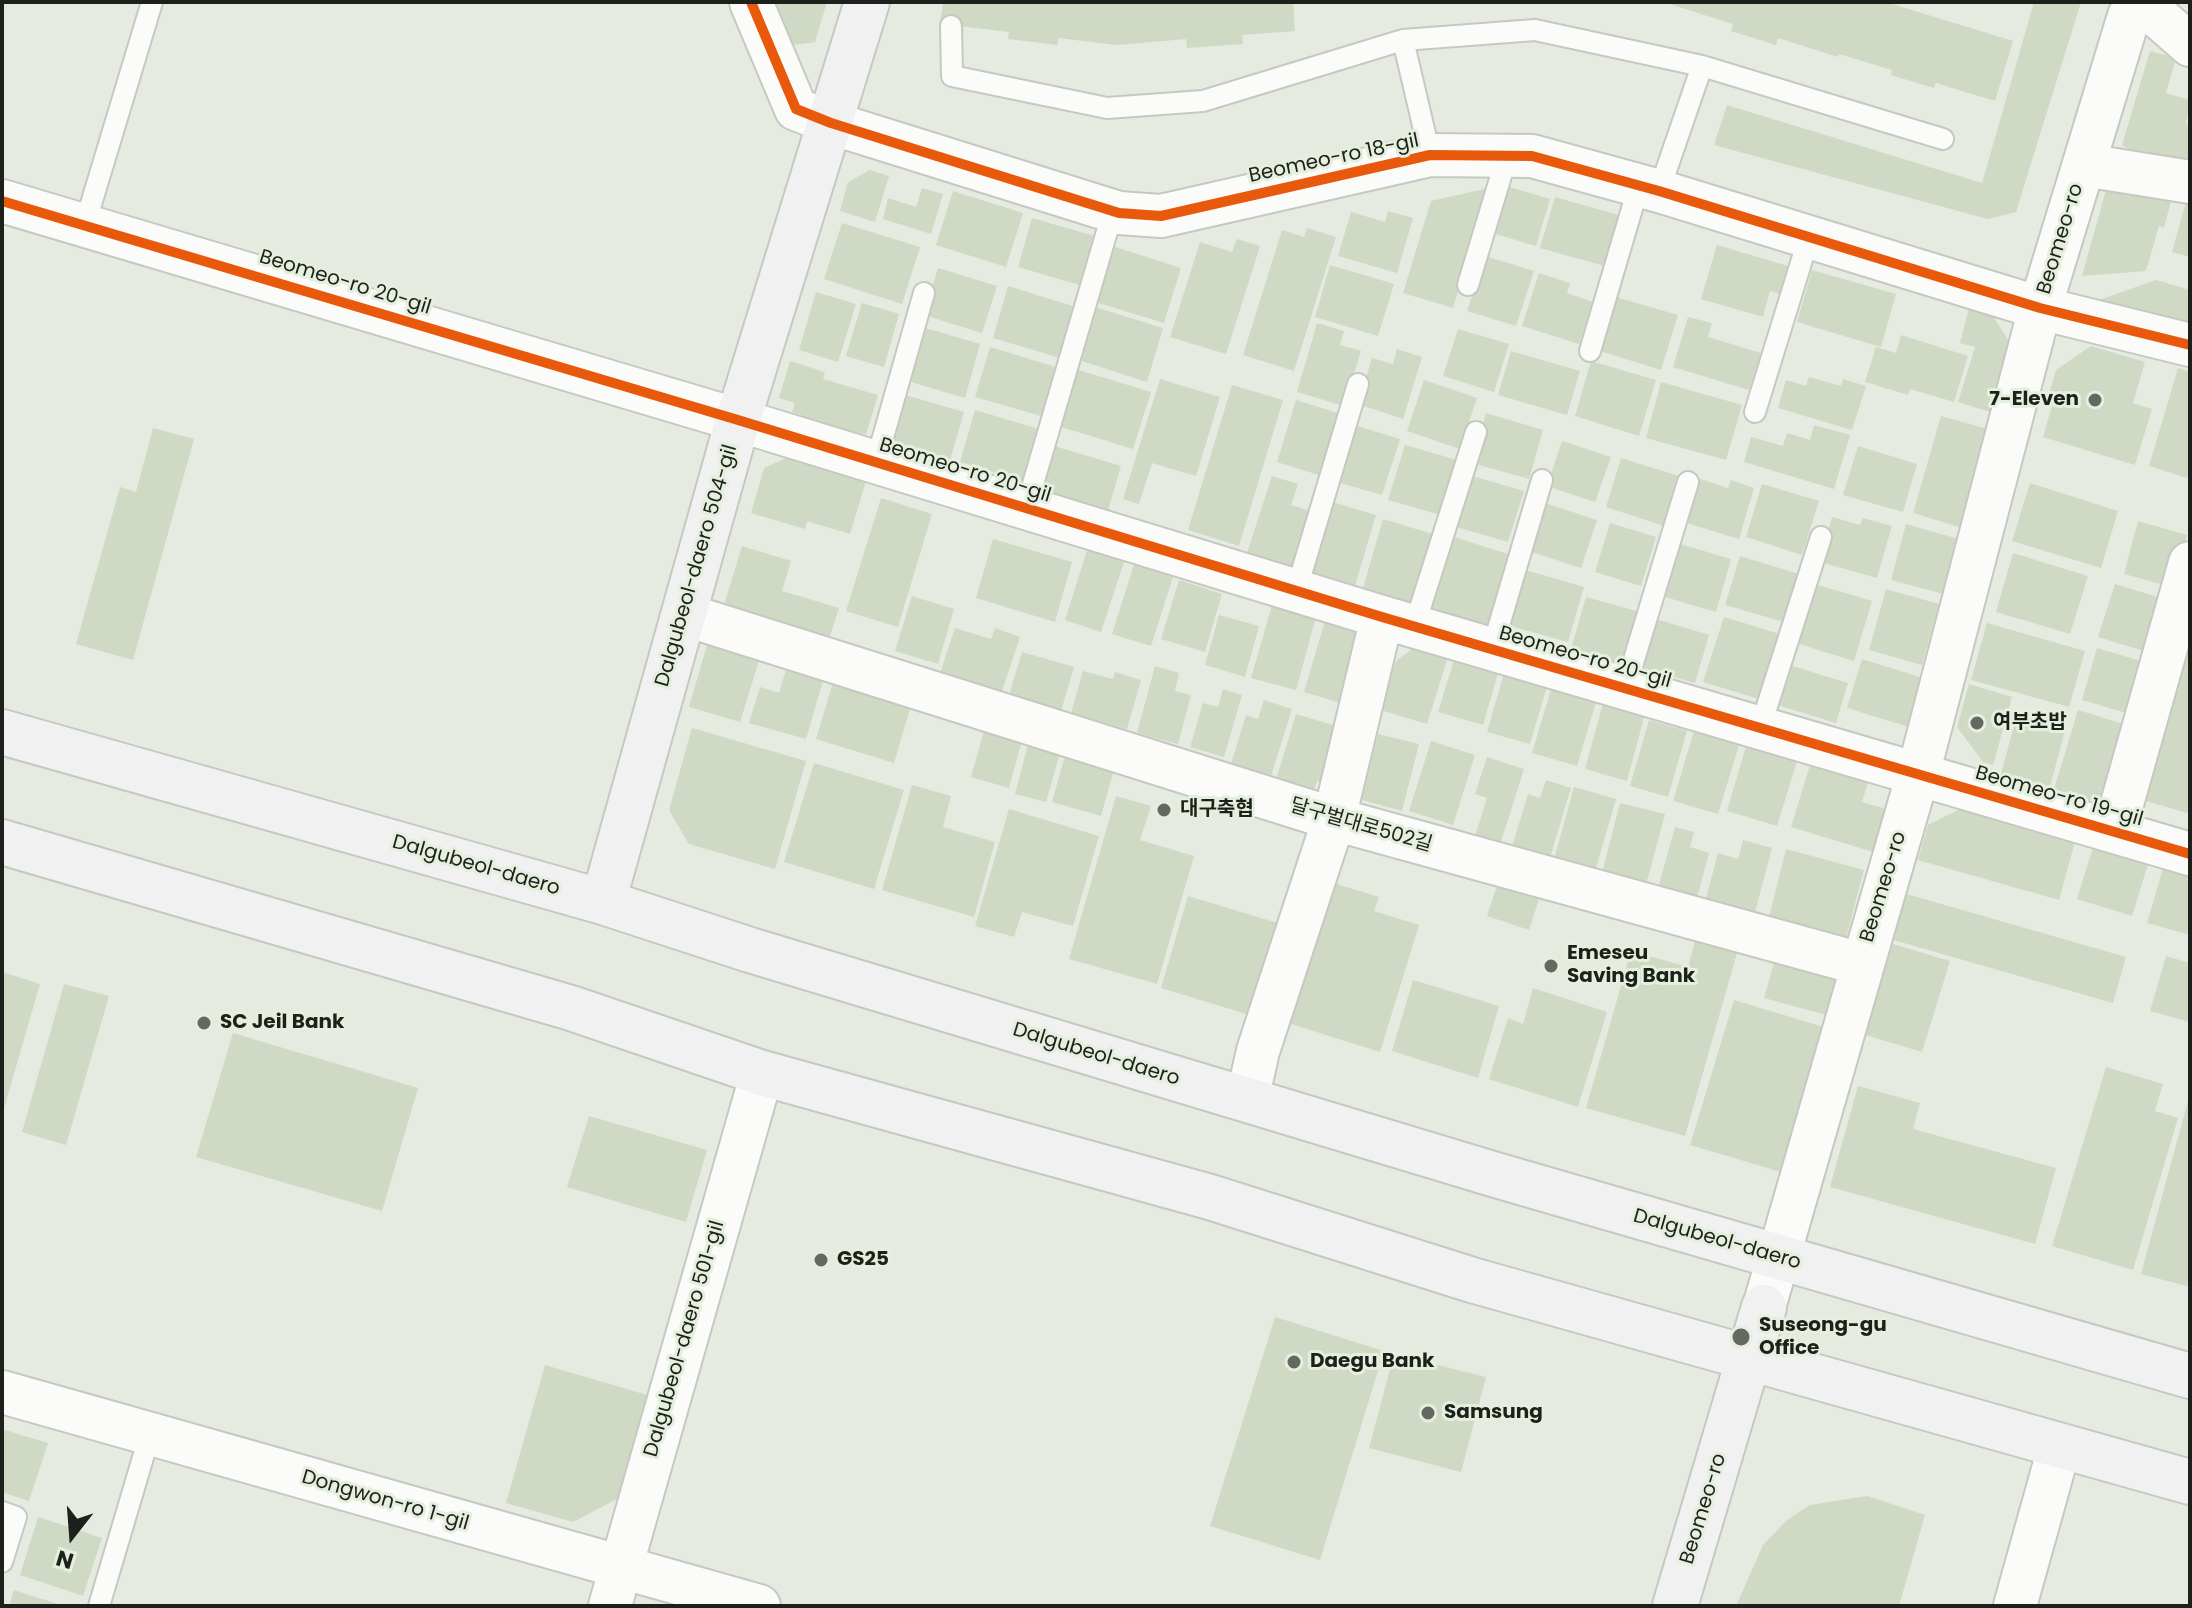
<!DOCTYPE html>
<html>
<head>
<meta charset="utf-8">
<style>
  body { margin:0 }
  #map { position:relative; width:2192px; height:1608px; overflow:hidden; background:#e6ebe1; font-family:Poppins,sans-serif }
  canvas { display:block }
  .frame { position:absolute; inset:0; border:4px solid #1e211b; pointer-events:none }
  .north { position:absolute; left:32px; top:1496px; width:80px; height:80px; -webkit-text-stroke:6px #e5efdd; paint-order:stroke; rotate:197deg; font-size:22px; font-weight:700; line-height:32px; text-align:center; color:#1e211b }
  .north::after { content:''; display:block; margin:auto; width:28px; height:36px; background:#1e211b; clip-path:polygon(50% 0,100% 100%,50% 72%,0 100%) }
</style>
</head>
<body>
<div id="map">
<canvas width="2192" height="1608"></canvas>
<div class="frame"></div>
<div class="north">N</div>
</div>
<script>
const g = document.querySelector('canvas').getContext('2d');
g.lineJoin = 'round';
function paint(path, color) { g.fillStyle = color; g.fill(path, 'evenodd'); }
const shape = rows => new Path2D(rows.map(r => 'M' + r).join(''));
function strokePath(path, color, width, dash) { g.strokeStyle = color; g.lineWidth = width; g.lineCap = dash ? 'butt' : 'round'; g.setLineDash(dash || []); g.stroke(path); }
function label(font, color, halo, rows, align = 'center') {
  g.font = font + ' Poppins,"Noto Sans KR",sans-serif'; g.lineWidth = 6; g.setLineDash([]); g.textBaseline = 'middle'; g.strokeStyle = halo; g.fillStyle = color; for (const [text, x, y, turn = 0] of rows) {
    g.save(); g.translate(x, y); g.rotate((+turn || 0) * Math.PI / 180); g.textAlign = isNaN(turn) ? turn : align; if (halo) g.strokeText(text, 0, 0); g.fillText(text, 0, 0); g.restore();
  }
}
const building = shape([
  [772,2,827,2,815,42,794,45],
  [943,2,1293,2,1295,31,1242,35,1243,44,1187,48,1186,39,1117,45,1058,38,1058,45,1008,39,1009,32,940,24],
  [1663,2,1886,2,2013,41,1995,101,1936,83,1934,88,1891,75,1892,70,1839,54,1838,57,1778,38,1776,45,1731,31,1733,24],
  [2034,2,2081,2,2016,212,1988,219,1714,145,1727,105,1982,183],
  [2150,51,2176,58,2166,93,2190,100,2186,124,2190,126,2190,161,2152,164,2122,145],
  [870,170,889,176,875,222,840,211,848,182],
  [1503,185,1550,199,1536,246,1489,232],
  [922,188,943,194,931,234,883,219,888,198,916,207],
  [1489,188,1453,308,1403,293,1431,201],
  [2130,189,2171,201,2164,228,2159,226,2146,271,2082,276,2106,190,2129,196],
  [953,191,1023,213,1006,267,936,245],
  [1555,197,1622,216,1608,267,1540,248],
  [2187,198,2190,199,2190,257,2172,252],
  [1388,211,1413,218,1397,273,1338,256,1351,212,1385,222],
  [1032,218,1098,237,1083,286,1018,267],
  [842,223,920,247,902,304,824,279],
  [1307,228,1336,237,1294,371,1243,355,1282,230,1304,237],
  [1237,239,1260,246,1226,354,1170,337,1200,242,1232,252],
  [1109,245,1181,268,1164,323,1092,301],
  [1717,245,1788,266,1780,294,1770,291,1763,317,1701,299],
  [1485,256,1534,271,1516,326,1467,311],
  [1330,265,1394,284,1378,336,1315,317],
  [938,268,997,286,982,333,924,315],
  [1812,270,1896,294,1881,347,1797,322],
  [1539,273,1570,283,1567,293,1593,302,1579,344,1522,326],
  [2156,280,2190,290,2189,327,2099,300],
  [1008,286,1076,307,1060,358,993,338],
  [816,292,856,304,838,362,799,350],
  [1616,297,1678,315,1661,370,1600,351],
  [862,303,899,314,884,367,846,356],
  [1092,306,1163,328,1147,382,1075,359],
  [1969,308,1993,316,2020,359,2003,416,1958,402,1975,347,1960,343],
  [1688,317,1712,323,1708,337,1761,353,1749,390,1673,367],
  [1317,323,1344,331,1340,345,1361,351,1344,406,1297,392],
  [919,326,980,344,965,398,904,380],
  [1458,329,1509,344,1494,392,1443,376],
  [1901,335,1968,356,1954,402,1910,389,1908,395,1865,382,1876,347,1896,353],
  [2091,346,2145,362,2133,403,2152,409,2135,465,2043,437,2055,396,2049,394,2056,370],
  [990,347,1056,367,1041,416,975,397],
  [1397,349,1422,357,1403,419,1358,404,1372,358,1393,364],
  [1511,351,1580,371,1567,415,1498,395],
  [790,361,825,372,823,379,878,395,866,434,797,423,800,414,792,412,795,403,779,398],
  [1591,361,1656,380,1639,436,1575,416],
  [1072,368,1151,392,1133,449,1055,425],
  [2178,368,2190,372,2190,479,2149,466],
  [1809,377,1841,386,1843,379,1866,386,1852,430,1778,408,1786,380,1806,386],
  [1160,379,1220,397,1196,476,1152,463,1139,504,1123,499],
  [1424,380,1477,398,1460,449,1407,431],
  [1661,382,1742,405,1726,460,1646,438],
  [1232,385,1283,400,1239,546,1188,530],
  [902,394,964,412,948,467,886,448],
  [1296,400,1341,414,1322,476,1277,462],
  [975,410,1039,429,1023,481,960,462],
  [1486,413,1543,430,1529,479,1472,463],
  [1941,416,1994,431,1966,529,1913,513],
  [1354,425,1400,439,1382,495,1337,482],
  [1814,425,1850,435,1834,489,1744,462,1751,437,1783,446,1787,433,1810,440],
  [153,428,194,439,133,660,76,644,120,487,136,492],
  [1562,441,1611,457,1595,502,1547,486],
  [1405,445,1457,460,1441,515,1388,500],
  [1054,446,1121,466,1107,514,1039,493],
  [1858,446,1917,464,1903,512,1843,495],
  [786,458,866,481,850,534,807,521,805,529,751,513,764,468],
  [1621,458,1679,476,1664,526,1606,507],
  [1469,475,1524,491,1508,542,1453,526],
  [1272,476,1298,484,1291,505,1311,511,1293,567,1247,553],
  [1694,477,1728,488,1731,480,1754,488,1739,539,1680,521],
  [2030,483,2118,511,2101,568,2012,541],
  [1762,484,1819,501,1802,555,1746,537],
  [881,498,932,514,898,627,846,611],
  [1329,501,1376,515,1355,586,1308,572],
  [1542,502,1597,520,1581,568,1526,550],
  [1832,517,1860,525,1863,518,1892,526,1877,578,1820,562],
  [1383,519,1436,535,1415,604,1363,588],
  [2138,521,2187,535,2172,587,2124,574],
  [1610,523,1656,537,1641,586,1595,572],
  [1906,524,1962,540,1947,595,1891,580],
  [1448,535,1511,555,1488,626,1426,606],
  [993,539,1072,562,1055,622,976,598],
  [1680,544,1731,559,1716,612,1665,597],
  [742,546,791,561,782,591,839,608,826,648,721,615],
  [1088,547,1125,559,1101,632,1065,620],
  [2013,553,2088,576,2070,634,1996,612],
  [1740,556,1799,574,1784,622,1725,605],
  [1135,561,1174,574,1151,646,1112,634],
  [1522,569,1584,587,1568,642,1507,625],
  [1179,580,1222,594,1205,652,1161,639],
  [1815,584,1872,601,1854,661,1796,643],
  [2115,584,2171,601,2154,654,2098,637],
  [1886,589,1939,604,1922,665,1869,650],
  [912,596,954,609,938,664,895,651],
  [1586,597,1640,612,1625,664,1571,649],
  [1272,605,1316,617,1296,690,1251,678],
  [1219,615,1259,626,1245,677,1205,665],
  [1724,617,1780,634,1759,699,1703,682],
  [1653,618,1709,635,1695,683,1639,667],
  [1325,621,1357,630,1366,651,1350,706,1304,692],
  [1987,623,2085,651,2069,707,1971,680],
  [955,628,991,639,995,628,1020,637,999,700,938,679],
  [710,635,762,651,740,722,689,707],
  [2189,642,2190,642,2190,814,2140,799],
  [1415,647,1448,657,1427,724,1381,710,1396,661],
  [2097,648,2151,664,2136,716,2082,700],
  [1022,652,1074,667,1061,711,1009,695],
  [1455,657,1499,670,1483,725,1438,712],
  [1862,659,1923,678,1909,727,1847,708],
  [788,663,825,674,806,739,749,723,760,687,779,693],
  [1786,664,1848,683,1836,723,1774,704],
  [1155,666,1179,673,1175,691,1191,695,1178,744,1137,733],
  [1505,670,1548,683,1530,744,1487,732],
  [1083,671,1113,679,1115,672,1141,680,1127,729,1071,713],
  [834,679,912,702,894,763,816,739],
  [1969,684,2012,697,1993,765,1983,762,1957,727],
  [1552,686,1597,699,1577,766,1532,753],
  [1223,689,1242,695,1224,757,1190,747,1203,703,1218,707],
  [1264,700,1292,709,1271,776,1231,764,1246,715,1258,719],
  [1603,703,1645,714,1627,781,1585,769],
  [2078,710,2133,727,2109,806,2054,789],
  [2018,711,2067,723,2050,787,2001,774],
  [1296,714,1346,729,1329,784,1317,781,1314,790,1276,780],
  [1649,720,1687,731,1668,797,1630,786],
  [985,727,1023,737,1009,788,971,777],
  [692,728,806,761,775,869,689,844,669,810],
  [1695,728,1740,742,1718,814,1673,801],
  [1031,733,1063,742,1046,802,1015,794],
  [1378,734,1419,744,1402,811,1362,800],
  [1431,741,1475,755,1453,825,1409,811],
  [1068,745,1117,759,1101,816,1052,802],
  [1746,746,1797,761,1777,826,1727,811],
  [1487,757,1524,769,1499,848,1474,839,1487,798,1475,794],
  [814,763,904,790,874,889,784,862],
  [1810,765,1868,782,1862,802,1886,809,1873,852,1791,827],
  [1546,780,1571,788,1549,861,1511,850,1528,794,1540,798],
  [912,785,951,796,943,827,995,842,974,917,882,890],
  [1574,787,1616,799,1594,875,1553,863],
  [1116,796,1151,806,1140,840,1194,856,1157,984,1069,959],
  [1620,803,1665,814,1646,885,1602,873],
  [1964,807,2076,838,2059,900,1918,860,1928,825],
  [1009,809,1099,836,1073,926,1022,912,1014,937,975,926],
  [1675,827,1694,832,1690,847,1709,853,1697,898,1658,888],
  [1743,840,1772,848,1754,916,1705,902,1718,853,1738,859],
  [2094,844,2149,861,2132,916,2077,899],
  [1786,849,1864,870,1845,942,1768,921],
  [2164,865,2190,872,2190,935,2147,923],
  [1501,873,1543,887,1529,930,1487,916],
  [1333,883,1379,897,1374,911,1419,925,1380,1052,1291,1024],
  [1903,893,2126,957,2113,1003,1890,939],
  [1188,896,1281,924,1253,1016,1161,988],
  [1697,934,1739,946,1685,1136,1586,1108,1631,951,1688,967],
  [1893,944,1950,961,1922,1052,1865,1035],
  [1777,952,1843,971,1830,1016,1764,998],
  [2166,956,2190,963,2190,1022,2150,1011],
  [2,972,40,984,3,1112,2,1112],
  [1413,980,1499,1006,1478,1078,1392,1051],
  [64,984,109,996,66,1145,22,1132],
  [1533,988,1607,1012,1578,1107,1489,1079,1508,1018,1523,1024],
  [1734,1000,1827,1028,1784,1173,1690,1145],
  [233,1033,418,1088,382,1211,196,1157],
  [2106,1067,2163,1084,2155,1111,2178,1118,2133,1270,2052,1246],
  [1858,1086,1920,1103,1913,1129,2056,1168,2035,1244,1830,1187],
  [2189,1097,2190,1097,2190,1287,2141,1274],
  [589,1116,707,1150,686,1222,567,1187],
  [1275,1317,1384,1351,1320,1560,1210,1526],
  [1394,1354,1486,1377,1461,1472,1369,1448],
  [545,1365,647,1395,617,1499,573,1522,506,1503],
  [2,1429,48,1443,29,1501,2,1492],
  [1867,1496,1925,1515,1899,1606,1736,1606,1763,1545,1787,1520,1810,1505],
  [38,1517,102,1538,83,1596,20,1575],
  [14,1590,61,1605,61,1606,9,1606]
]);
const lane = shape([
  [951,26,952,76,1107,108,1203,101,1403,40,1430,155],
  [1403,40,1535,30,1702,66,1943,139],
  [1659,191,1702,66],
  [85,224,152,2],
  [1468,285,1507,156],
  [1590,351,1639,185],
  [1755,412,1809,237],
  [876,462,924,293],
  [1026,508,1113,211],
  [1296,591,1358,384],
  [1414,627,1476,432],
  [1492,649,1542,480],
  [1625,689,1688,482],
  [1760,728,1821,537],
  [2,1512,16,1517,2,1562],
  [99,1606,150,1434]
]);
const street = shape([
  [751,2,796,109,831,123,1119,213,1161,216,1430,155,1532,156,1659,191,2040,308,2190,345],
  [2141,2,2190,45],
  [2084,165,2190,182],
  [2,201,738,420,1382,617,2190,854],
  [683,614,1334,819,1861,964],
  [2114,832,2190,563],
  [1247,1100,1258,1051,1334,819,1382,617],
  [1764,1307,1918,774,2040,308,2129,16,2138,2],
  [2,1392,759,1606],
  [610,1606,762,1073],
  [2015,1606,2060,1445]
]);
const secondary = shape([
  [2,732,603,902,750,950,1496,1175,2190,1376],
  [2,842,571,1008,762,1073,1210,1197,1472,1280,2190,1482],
  [603,902,738,420,867,2],
  [1675,1606,1764,1307]
]);
const cycleway = shape([
  [751,2,796,109,831,123,1119,213,1161,216,1430,155,1532,156,1659,191,2040,308,2190,345],
  [2,201,738,420,1382,617,2190,854]
]);
const markers = [
  [2095,400,8,"#646860"],
  [1977,723,8,"#646860"],
  [1164,810,8,"#646860"],
  [1551,966,8,"#646860"],
  [204,1023,8,"#646860"],
  [821,1260,8,"#646860"],
  [1741,1337,10,"#646860"],
  [1294,1362,8,"#646860"],
  [1428,1413,8,"#646860"]
];
const streetNames = [
  ["Beomeo-ro 18-gil",1334,159,-12],
  ["Beomeo-ro",2061,239,-73],
  ["Beomeo-ro 20-gil",345,283,17],
  ["Beomeo-ro 20-gil",965,471,17],
  ["Dalgubeol-daero 504-gil",697,566,-74],
  ["Beomeo-ro 20-gil",1585,658,16],
  ["Beomeo-ro 19-gil",2059,797,16],
  ["달구벌대로502길",1361,826,16],
  ["Dalgubeol-daero",476,866,16],
  ["Beomeo-ro",1884,887,-73],
  ["Dalgubeol-daero",1096,1055,17],
  ["Dalgubeol-daero",1717,1240,16],
  ["Dalgubeol-daero 501-gil",685,1339,-74],
  ["Dongwon-ro 1-gil",385,1501,16],
  ["Beomeo-ro",1704,1509,-73]
];
const poiNames = [
  ["7-Eleven",2079,400,"right"],
  ["여부초밥",1993,723],
  ["대구축협",1180,810],
  ["Emeseu",1567,954],
  ["Saving Bank",1567,977],
  ["SC Jeil Bank",220,1023],
  ["GS25",837,1260],
  ["Suseong-gu",1759,1326],
  ["Office",1759,1349],
  ["Daegu Bank",1310,1362],
  ["Samsung",1444,1413]
];
paint(building, '#cfd9c4');
strokePath(lane, '#c5c9c1', 24);
strokePath(street, '#c5c9c1', 46);
strokePath(secondary, '#c5c9c1', 48);
strokePath(lane, '#fbfcfa', 20);
strokePath(street, '#fbfcfa', 42);
strokePath(secondary, '#f1f1f1', 44);
strokePath(cycleway, '#e8590c', 10);
for (const [x, y, r, color] of markers) { const dot = new Path2D(); dot.arc(x, y, r, 0, 2 * Math.PI); g.fillStyle = color; g.fill(dot); strokePath(dot, '#e5efdd', 3); }
label('20px', '#1e211b', '#e5efdd', streetNames);
label('bold 20px', '#1e211b', '#e5efdd', poiNames, 'left');
</script>
</body>
</html>
